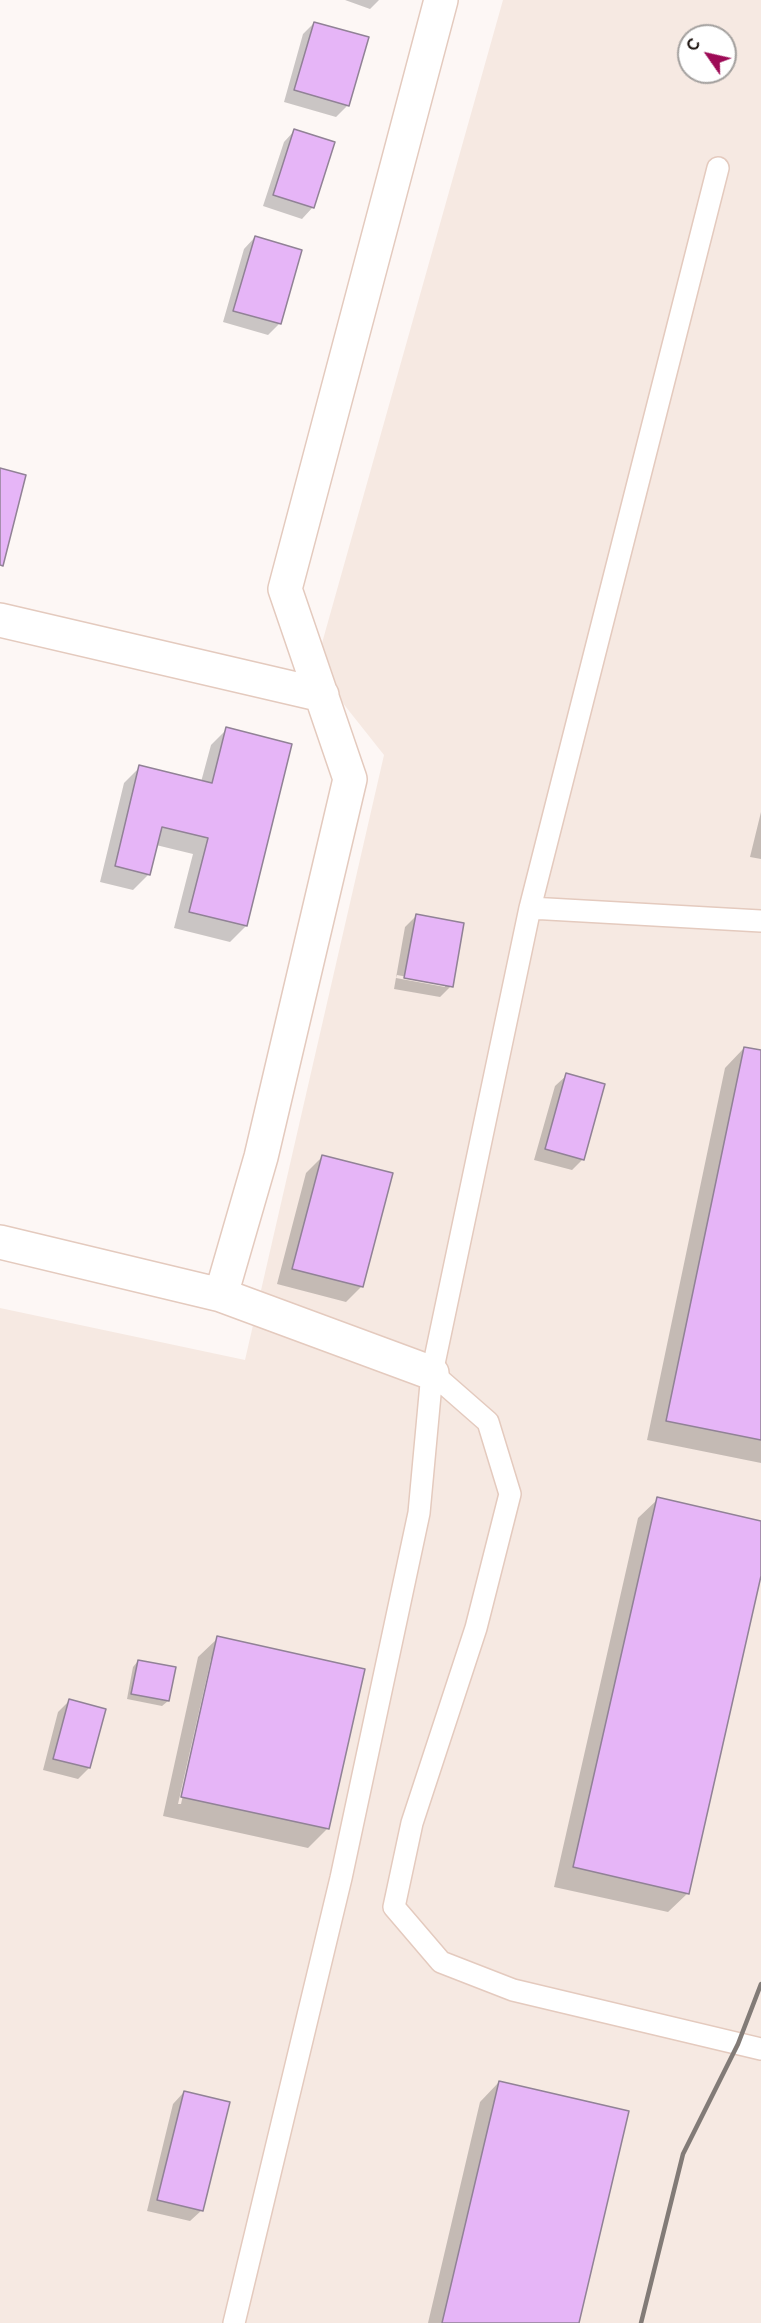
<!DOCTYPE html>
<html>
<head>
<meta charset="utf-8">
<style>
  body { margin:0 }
  #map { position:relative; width:761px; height:2323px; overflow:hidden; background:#fdf7f5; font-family:Raleway,sans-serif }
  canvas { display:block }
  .north { position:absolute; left:677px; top:24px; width:60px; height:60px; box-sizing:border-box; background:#fff; border:2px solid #a3a09e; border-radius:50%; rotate:304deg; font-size:16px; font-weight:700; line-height:24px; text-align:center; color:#1a110d }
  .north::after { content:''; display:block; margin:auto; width:21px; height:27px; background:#9d0a56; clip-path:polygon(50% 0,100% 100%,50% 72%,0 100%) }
</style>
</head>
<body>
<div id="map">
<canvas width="761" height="2323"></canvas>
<div class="north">С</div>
</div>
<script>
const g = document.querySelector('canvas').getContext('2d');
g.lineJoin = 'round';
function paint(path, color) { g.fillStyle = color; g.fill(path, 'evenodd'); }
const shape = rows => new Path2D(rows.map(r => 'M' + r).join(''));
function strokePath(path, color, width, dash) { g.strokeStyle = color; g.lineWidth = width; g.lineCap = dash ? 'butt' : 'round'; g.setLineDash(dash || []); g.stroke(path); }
const built = shape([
  [503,0,761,0,761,2323,0,2323,0,1308,245,1360,384,755,315,668],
  [689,36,725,36,725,72,689,72]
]);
const shadow = shape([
  [345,0,379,0,370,9],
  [314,23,367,38,347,106,336,117,284,102,303,34],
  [295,130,313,207,302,219,263,206,284,142],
  [255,237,279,324,268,335,223,322,244,249],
  [227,729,290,745,246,926,230,942,174,928,193,854,156,845,149,874,133,890,100,882,124,783,140,767,201,782,211,745],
  [761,812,761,859,750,857],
  [416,916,451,986,440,997,394,989,405,927],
  [397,975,445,984,445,987,396,978],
  [744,1048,761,1052,761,1463,647,1440,725,1068],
  [567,1075,583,1159,572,1170,534,1160,555,1086],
  [322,1157,362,1286,346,1302,277,1284,306,1173],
  [658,1499,761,1522,761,1570,688,1893,668,1912,554,1887,638,1518],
  [218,1638,363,1670,327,1829,308,1848,163,1816,198,1657],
  [211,1659,214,1659,181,1804,178,1804],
  [138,1661,168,1701,162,1706,127,1699,133,1667],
  [69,1701,89,1768,78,1779,43,1770,58,1712],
  [499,2082,577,2323,428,2323,480,2102],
  [184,2092,202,2210,190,2221,147,2211,173,2104]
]);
const building = shape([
  [314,22,369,37,349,106,294,90,314,22],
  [294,129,335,142,314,208,273,195,294,129],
  [255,236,302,250,281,324,233,311,255,236],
  [0,468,26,475,3,566,0,565,0,468],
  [226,727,292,744,247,926,189,912,208,838,162,827,150,875,115,866,139,765,212,783,226,727],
  [416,914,464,923,453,987,404,978,416,914],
  [744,1047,761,1050,761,1440,666,1421,744,1047],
  [566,1073,605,1084,584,1160,545,1149,566,1073],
  [322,1155,393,1173,363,1287,292,1269,322,1155],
  [657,1497,761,1521,761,1576,689,1894,573,1867,657,1497],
  [217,1636,365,1669,329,1829,181,1797,217,1636],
  [138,1660,176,1667,169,1701,131,1694,138,1660],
  [69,1699,106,1709,90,1768,53,1759,69,1699],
  [499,2081,629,2111,579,2323,442,2323,499,2081],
  [184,2091,230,2102,203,2211,157,2200,184,2091]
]);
const service = shape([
  [530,908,761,921],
  [432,1373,488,1422,510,1494,476,1628,412,1823,394,1907,441,1962,513,1990,761,2049],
  [234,2323,341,1878,419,1513,432,1373,530,908,718,168]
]);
const minor = shape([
  [0,620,322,695],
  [0,1242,221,1295,432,1373],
  [221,1295,261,1157,350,779,285,589,441,0]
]);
const rail = shape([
  [641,2323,683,2154,738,2044,761,1984]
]);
paint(built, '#f6e9e2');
paint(shadow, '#0003');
paint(building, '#e6b5f7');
strokePath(building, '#918296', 1.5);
strokePath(service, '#e4cabe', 24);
strokePath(minor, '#e4cabe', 36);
strokePath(service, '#fff', 21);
strokePath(minor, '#fff', 33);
strokePath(rail, '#827b77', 4.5);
</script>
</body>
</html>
